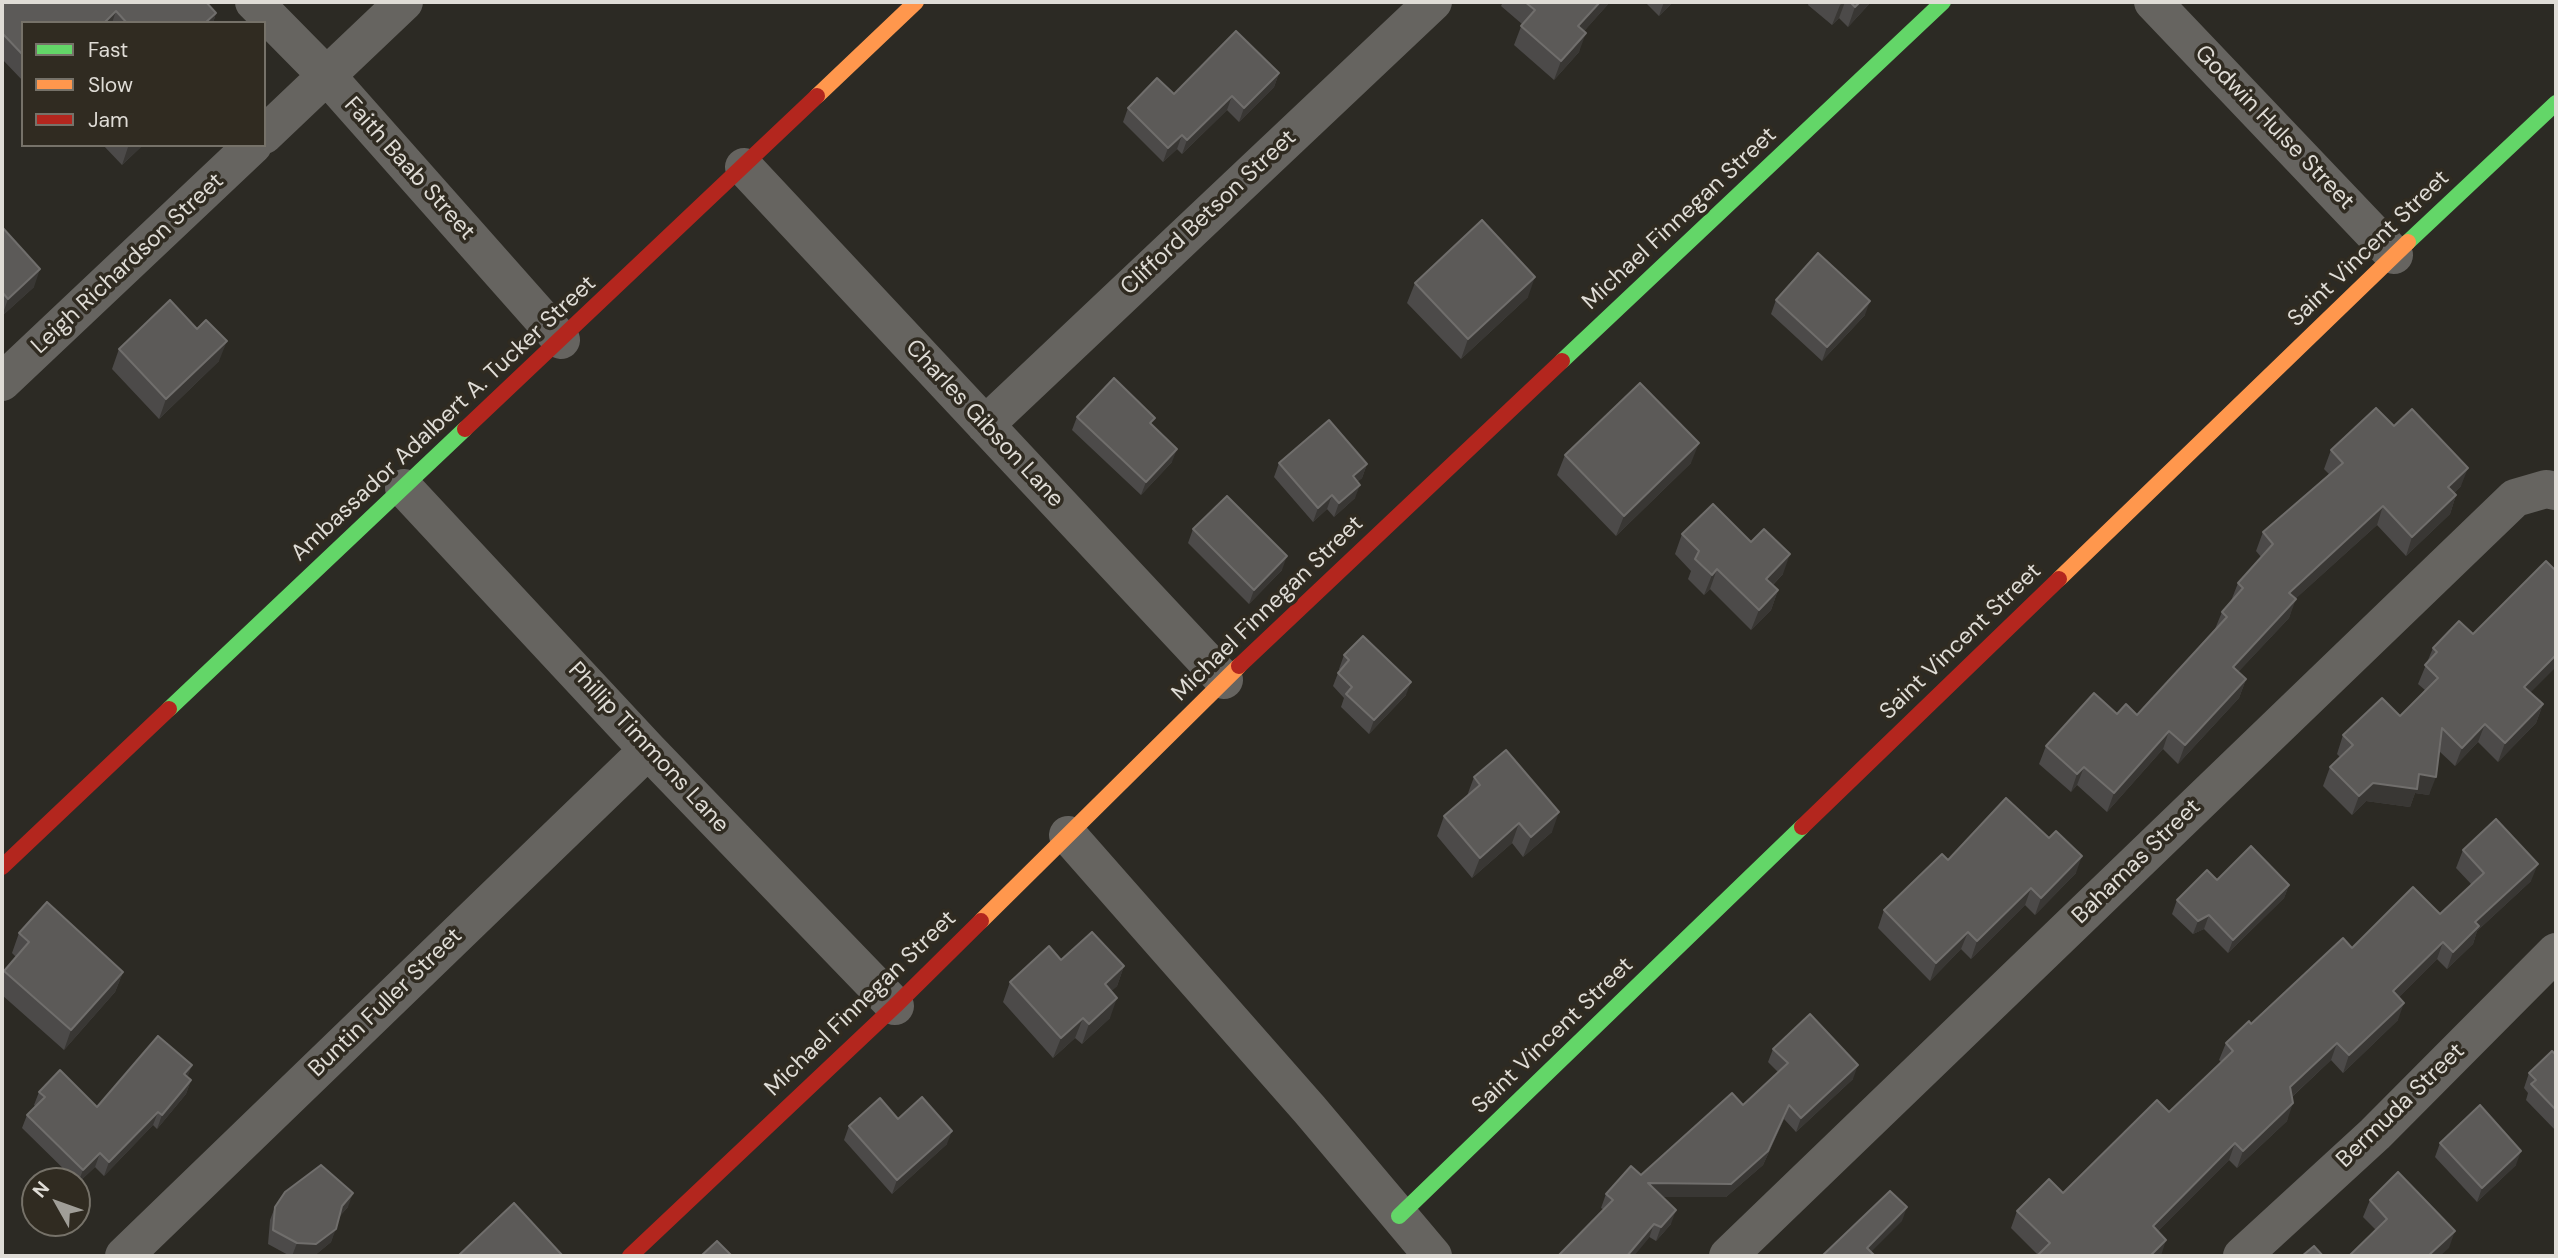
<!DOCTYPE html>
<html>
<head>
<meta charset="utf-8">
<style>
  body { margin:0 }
  #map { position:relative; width:2558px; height:1258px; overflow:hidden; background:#2c2a24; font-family:"DM Sans",sans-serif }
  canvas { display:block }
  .frame { position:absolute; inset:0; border:4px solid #dfdcd6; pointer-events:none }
  .legend { position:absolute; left:21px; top:21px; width:245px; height:126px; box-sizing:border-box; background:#302b21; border:2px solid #767269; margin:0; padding:9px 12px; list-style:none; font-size:21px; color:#dfdcd6 }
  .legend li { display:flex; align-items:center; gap:14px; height:35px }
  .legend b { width:35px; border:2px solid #767269 }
  .north { position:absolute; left:21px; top:1167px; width:70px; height:70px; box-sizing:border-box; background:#302b21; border:2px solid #767269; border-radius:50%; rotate:310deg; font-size:19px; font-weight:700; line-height:28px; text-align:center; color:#dfdcd6 }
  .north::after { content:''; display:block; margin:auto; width:24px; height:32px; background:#a09e98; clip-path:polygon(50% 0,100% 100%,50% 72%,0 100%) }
</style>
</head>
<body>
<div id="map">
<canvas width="2558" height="1258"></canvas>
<div class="frame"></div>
<ul class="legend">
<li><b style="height:9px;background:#63d668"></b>Fast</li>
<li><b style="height:9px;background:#ff974d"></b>Slow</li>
<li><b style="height:9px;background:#b3261e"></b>Jam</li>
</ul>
<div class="north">N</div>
</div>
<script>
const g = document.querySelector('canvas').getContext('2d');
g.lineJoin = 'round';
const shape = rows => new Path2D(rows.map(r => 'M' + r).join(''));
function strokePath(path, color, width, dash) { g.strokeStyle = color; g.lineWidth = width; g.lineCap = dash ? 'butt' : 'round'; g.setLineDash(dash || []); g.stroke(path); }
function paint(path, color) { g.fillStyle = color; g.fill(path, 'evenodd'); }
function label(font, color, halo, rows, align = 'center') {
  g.font = font + ' "DM Sans",sans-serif'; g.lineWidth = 7; g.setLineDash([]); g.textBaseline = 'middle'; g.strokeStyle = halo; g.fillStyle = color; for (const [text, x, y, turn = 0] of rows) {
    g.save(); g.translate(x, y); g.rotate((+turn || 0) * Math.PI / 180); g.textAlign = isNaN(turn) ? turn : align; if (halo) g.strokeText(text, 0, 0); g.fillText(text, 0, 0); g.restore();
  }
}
const street = shape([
  [254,2,327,76,561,340],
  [2153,2,2394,255],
  [264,135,404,2],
  [744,167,1224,680],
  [2,382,253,145],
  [985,425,1433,2],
  [404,488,648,750,895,1006],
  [1068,835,1310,1110,1433,1256],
  [124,1256,648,750],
  [1728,1256,2515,498,2546,489,2556,491],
  [2242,1256,2375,1134,2556,952]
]);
const fast = shape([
  [2408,242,2556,103],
  [1562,361,1943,2],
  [169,709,465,429],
  [1399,1216,1802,827]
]);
const slow = shape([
  [817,96,916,2],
  [2059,579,2408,242],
  [981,921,1239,666]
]);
const jam = shape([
  [465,429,817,96],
  [1239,666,1562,361],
  [1802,827,2059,579],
  [2,867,169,709],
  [630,1256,895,1006,981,921]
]);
const wall = shape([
  [1503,2,1610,2,1584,31,1579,52,1554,80,1514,45,1522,24,1501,6],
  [1645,2,1673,2,1659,16],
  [1809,2,1871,2,1848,27,1839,18,1832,25,1808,5],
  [2,4,216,13,213,23,23,23,23,81,2,59],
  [1279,73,1274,87,1239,122,1227,110,1182,154,1177,149,1163,162,1123,122,1128,108,1174,94],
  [103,145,143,145,122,165],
  [2,227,34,287,2,316],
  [1415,283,1528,297,1461,359,1407,303],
  [1776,300,1865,315,1822,361,1771,314],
  [119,349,219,361,159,419,112,369],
  [1077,417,1152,425,1172,462,1141,495,1072,430],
  [2394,426,2461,486,2454,493,2456,495,2450,514,2406,556,2377,525,2295,599,2289,618,2238,672,2246,679,2239,698,2178,764,2163,749,2107,812,2077,785,2071,792,2039,764,2046,746,2117,714,2137,715,2215,629,2222,612,2231,601,2238,583,2261,557,2256,551,2263,532,2329,474,2324,469,2331,450],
  [1565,455,1691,463,1616,536,1557,475],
  [1279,463,1367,464,1362,478,1357,482,1355,498,1334,517,1327,509,1313,522,1274,477],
  [1193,529,1282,570,1249,604,1188,543],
  [1682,534,1751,542,1783,574,1773,585,1778,590,1771,610,1751,630,1710,589,1704,595,1688,579,1691,571,1675,554],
  [2433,648,2530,693,2543,704,2536,723,2498,762,2478,742,2455,766,2439,751,2429,795,2415,793,2410,807,2366,801,2352,815,2323,786,2330,767,2340,757,2337,754,2343,735,2400,716,2425,690,2418,684],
  [1344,655,1406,695,1369,734,1341,707,1344,698,1333,686,1338,673,1340,670,1339,669],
  [1474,777,1552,832,1523,857,1512,843,1472,878,1437,836,1444,816,1467,796],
  [2463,850,2531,881,2477,931,2473,944,2447,969,2437,959,2399,997,2398,1020,2343,1073,2331,1060,2292,1097,2287,1121,2237,1168,2229,1160,2158,1231,2038,1255,2011,1228,2017,1211,2063,1193,2169,1112,2221,1062,2219,1060,2226,1043,2352,948,2440,914,2472,885,2456,868],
  [1948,860,2076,873,2035,915,2025,905,1971,959,1961,949,1930,981,1878,928,1884,910],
  [2217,880,2289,885,2284,898,2228,953,2204,929,2193,934,2172,914,2177,900],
  [19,933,123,972,115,992,64,1050,2,995,2,977,4,971,16,957,12,953],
  [1061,960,1124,966,1117,986,1111,991,1110,1018,1082,1044,1075,1038,1053,1058,1003,1002,1010,982],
  [1773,1049,1853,1079,1796,1132,1784,1119,1763,1165,1726,1197,1662,1197,1671,1224,1656,1241,1601,1208,1606,1194,1641,1175,1743,1105,1778,1072,1768,1062],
  [2556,1055,2556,1131,2526,1100,2528,1093,2524,1088,2529,1073],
  [187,1077,191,1080,186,1094,157,1129,153,1125,104,1176,95,1167,78,1183,77,1181,76,1181,22,1128,27,1115,35,1106,34,1105,39,1092,97,1107],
  [898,1119,947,1144,892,1194,844,1140,849,1126],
  [2440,1143,2516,1165,2477,1202,2435,1157],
  [2370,1200,2449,1248,2376,1230,2363,1217],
  [275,1207,348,1207,339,1217,331,1242,314,1256,290,1256,268,1244,270,1220]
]);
const shadedWall = shape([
  [1600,2,1610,2,1571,46,1578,26],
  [1664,2,1673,2,1659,16],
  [1843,2,1845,2,1839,18,1832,25,1840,5],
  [1860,2,1871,2,1848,27,1855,7],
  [116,11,112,23,104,23],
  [216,13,213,23,205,23],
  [1586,33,1579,52,1554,80,1561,61],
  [1279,73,1274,87,1239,122,1244,108],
  [1232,96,1227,110,1182,154,1187,140],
  [1182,135,1177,149,1163,162,1168,148],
  [130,145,143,145,122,165,128,147],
  [40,269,34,287,2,316,8,299],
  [1535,277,1528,297,1461,359,1468,339],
  [1870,301,1865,315,1822,361,1827,347],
  [227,341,219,361,159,419,166,399],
  [1699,443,1691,463,1616,536,1624,516],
  [1177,449,1172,462,1141,495,1146,482],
  [1367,464,1362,478,1348,490,1353,476],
  [2468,468,2461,486,2442,505,2448,487],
  [1360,485,1355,498,1334,517,1339,503],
  [1332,495,1327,509,1313,522,1318,508],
  [2456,495,2450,514,2406,556,2412,537],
  [2383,506,2377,525,2282,611,2289,593],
  [1790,554,1783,574,1759,599,1766,579],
  [1287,556,1282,570,1249,604,1254,590],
  [1717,569,1710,589,1704,595,1712,575],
  [1778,590,1771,610,1751,630,1759,610],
  [2296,599,2289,618,2226,685,2233,667],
  [2556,655,2556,667,2518,705,2524,687],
  [2246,679,2239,698,2178,764,2185,745],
  [1411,682,1406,695,1369,734,1374,720],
  [2543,704,2536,723,2498,762,2505,743],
  [2485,724,2478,742,2455,766,2462,748],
  [2169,731,2163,749,2107,812,2114,793],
  [2084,767,2077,785,2071,792,2077,774],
  [2419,774,2436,777,2429,795,2415,793,2410,807,2366,801,2352,815,2359,796,2373,783],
  [1559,812,1552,832,1523,857,1531,837],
  [1519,823,1512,843,1472,878,1480,858],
  [2082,856,2076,873,2035,915,2041,898],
  [2538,864,2531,881,2477,931,2473,944,2447,969,2453,952,2475,922],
  [2289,885,2284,898,2228,953,2233,940],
  [2031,888,2025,905,1971,959,1977,941],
  [2209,915,2204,929,2193,934,2198,921],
  [1968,932,1961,949,1930,981,1936,963],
  [2443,942,2437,959,2387,1009,2393,991],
  [1124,966,1117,986,1098,1004,1105,984],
  [123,972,115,992,64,1050,71,1030],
  [1117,998,1110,1018,1082,1044,1089,1024],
  [2404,1003,2398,1020,2343,1073,2349,1055],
  [1083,1018,1075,1038,1053,1058,1061,1038],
  [2337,1043,2331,1060,2284,1104,2290,1087],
  [192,1065,187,1079,184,1074],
  [1858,1065,1853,1079,1796,1132,1801,1118],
  [191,1080,186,1094,157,1129,162,1115],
  [2293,1103,2287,1121,2237,1168,2243,1151],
  [1789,1105,1784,1119,1763,1165,1726,1197,1643,1197,1648,1183],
  [158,1112,153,1125,104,1176,109,1162],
  [952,1131,947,1144,892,1194,897,1180],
  [2235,1143,2229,1160,2146,1243,2153,1226],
  [2521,1151,2516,1165,2477,1202,2482,1188],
  [100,1153,95,1167,78,1183,83,1170],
  [353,1193,348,1207,337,1219,342,1206],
  [1907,1207,1902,1221,1867,1256,1867,1248],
  [1676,1210,1671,1224,1656,1241,1661,1227],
  [1654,1224,1649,1238,1634,1256,1627,1256],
  [336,1229,331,1242,314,1256,292,1256,297,1243],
  [2455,1231,2449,1248,2440,1256,2428,1256],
  [2166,1240,2161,1256,2150,1256]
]);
const building = shape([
  [4,2,206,2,216,13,205,23,127,23,116,11,104,23,23,23,23,55,2,33,2,4,4,2],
  [1525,2,1600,2,1578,26,1586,33,1561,61,1521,26,1535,10,1525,2],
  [1850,2,1860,2,1855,7,1850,2],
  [1236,31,1279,73,1244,108,1232,96,1187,140,1182,135,1168,148,1128,108,1157,78,1174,94,1236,31],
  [1482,220,1535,277,1468,339,1415,283,1482,220],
  [2,227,40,269,8,299,2,292,2,227],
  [1818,253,1870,301,1827,347,1776,300,1818,253],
  [170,300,197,329,206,320,227,341,166,399,119,349,170,300],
  [1114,378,1155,418,1150,423,1177,449,1146,482,1077,417,1114,378],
  [1640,383,1699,443,1624,516,1565,455,1640,383],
  [2376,408,2394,426,2412,409,2468,468,2448,487,2456,495,2412,537,2383,506,2289,593,2296,599,2233,667,2246,679,2185,745,2169,731,2114,793,2084,767,2077,774,2046,746,2094,693,2117,714,2126,704,2137,715,2227,617,2222,612,2243,588,2238,583,2273,544,2263,532,2343,463,2331,450,2376,408],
  [1329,420,1367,464,1353,476,1360,485,1339,503,1332,495,1318,508,1279,463,1329,420],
  [1227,496,1287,556,1254,590,1193,529,1227,496],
  [1713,504,1751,542,1764,529,1790,554,1766,579,1778,590,1759,610,1717,569,1712,575,1695,559,1699,551,1682,534,1713,504],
  [2546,561,2556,571,2556,655,2524,687,2543,704,2505,743,2485,724,2462,748,2442,728,2436,777,2419,774,2417,789,2373,783,2359,796,2330,767,2353,745,2343,735,2382,698,2400,716,2438,678,2425,665,2437,652,2433,648,2459,621,2473,634,2546,561],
  [1363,636,1411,682,1374,720,1346,694,1352,687,1338,673,1349,660,1344,655,1363,636],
  [1506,750,1559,812,1531,837,1519,823,1480,858,1444,816,1480,785,1474,777,1506,750],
  [2006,798,2049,838,2056,831,2082,856,2041,898,2031,888,1977,941,1968,932,1936,963,1884,910,1942,854,1948,860,2006,798],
  [2496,819,2538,864,2475,922,2479,926,2453,952,2443,942,2393,991,2404,1003,2349,1055,2337,1043,2290,1087,2293,1103,2243,1151,2235,1143,2153,1226,2166,1240,2150,1256,2037,1256,2050,1243,2017,1211,2049,1179,2063,1193,2157,1100,2169,1112,2233,1051,2226,1043,2249,1021,2251,1024,2343,938,2352,948,2413,887,2440,914,2484,873,2463,850,2496,819],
  [2251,846,2289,885,2233,940,2209,915,2198,921,2177,900,2207,870,2217,880,2251,846],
  [47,902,123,972,71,1030,4,971,29,942,19,933,47,902],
  [1092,932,1124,966,1105,984,1117,998,1089,1024,1083,1018,1061,1038,1010,982,1049,946,1061,960,1092,932],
  [1810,1014,1858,1065,1801,1118,1789,1105,1768,1151,1731,1184,1648,1183,1676,1210,1661,1227,1654,1224,1627,1256,1558,1256,1613,1200,1606,1194,1631,1166,1641,1175,1732,1093,1743,1105,1788,1063,1773,1049,1810,1014],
  [158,1036,192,1065,184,1074,191,1080,162,1115,158,1112,109,1162,100,1153,83,1170,27,1115,45,1097,39,1092,60,1070,97,1107,158,1036],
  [2552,1051,2556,1055,2556,1110,2531,1084,2536,1080,2529,1073,2552,1051],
  [922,1097,952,1131,897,1180,849,1126,880,1098,898,1119,922,1097],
  [2480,1105,2521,1151,2482,1188,2440,1143,2480,1105],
  [321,1165,353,1193,342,1206,336,1229,316,1244,297,1243,273,1230,275,1207,285,1192,321,1165],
  [2398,1172,2455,1231,2428,1256,2349,1256,2387,1219,2370,1200,2398,1172],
  [1890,1191,1907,1207,1867,1248,1875,1256,1822,1256,1890,1191],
  [514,1203,562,1255,560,1256,458,1256,514,1203],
  [717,1241,732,1256,701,1256,717,1241],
  [2314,1246,2323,1256,2302,1256,2314,1246]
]);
const streetNames = [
  ["Godwin Hulse Street",2274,128,46],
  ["Faith Baab Street",409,169,48],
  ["Clifford Betson Street",1209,213,-43],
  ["Michael Finnegan Street",1680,219,-43],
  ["Saint Vincent Street",2369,249,-44],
  ["Leigh Richardson Street",128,264,-43],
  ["Ambassador Adalbert A. Tucker Street",444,419,-43],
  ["Charles Gibson Lane",984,424,47],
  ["Michael Finnegan Street",1268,609,-44],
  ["Saint Vincent Street",1961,642,-44],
  ["Phillip Timmons Lane",648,748,47],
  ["Bahamas Street",2137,862,-44],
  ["Buntin Fuller Street",386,1003,-44],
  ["Michael Finnegan Street",861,1004,-44],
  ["Saint Vincent Street",1553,1036,-44],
  ["Bermuda Street",2401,1106,-44]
];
strokePath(street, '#666460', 38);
strokePath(fast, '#63d668', 16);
strokePath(slow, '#ff974d', 16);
strokePath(jam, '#b3261e', 16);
paint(wall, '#4c4a49');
paint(shadedWall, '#393734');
paint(building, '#5c5a58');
strokePath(building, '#706e6c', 2);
label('23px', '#dfdcd6', '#302b21', streetNames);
</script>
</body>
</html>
